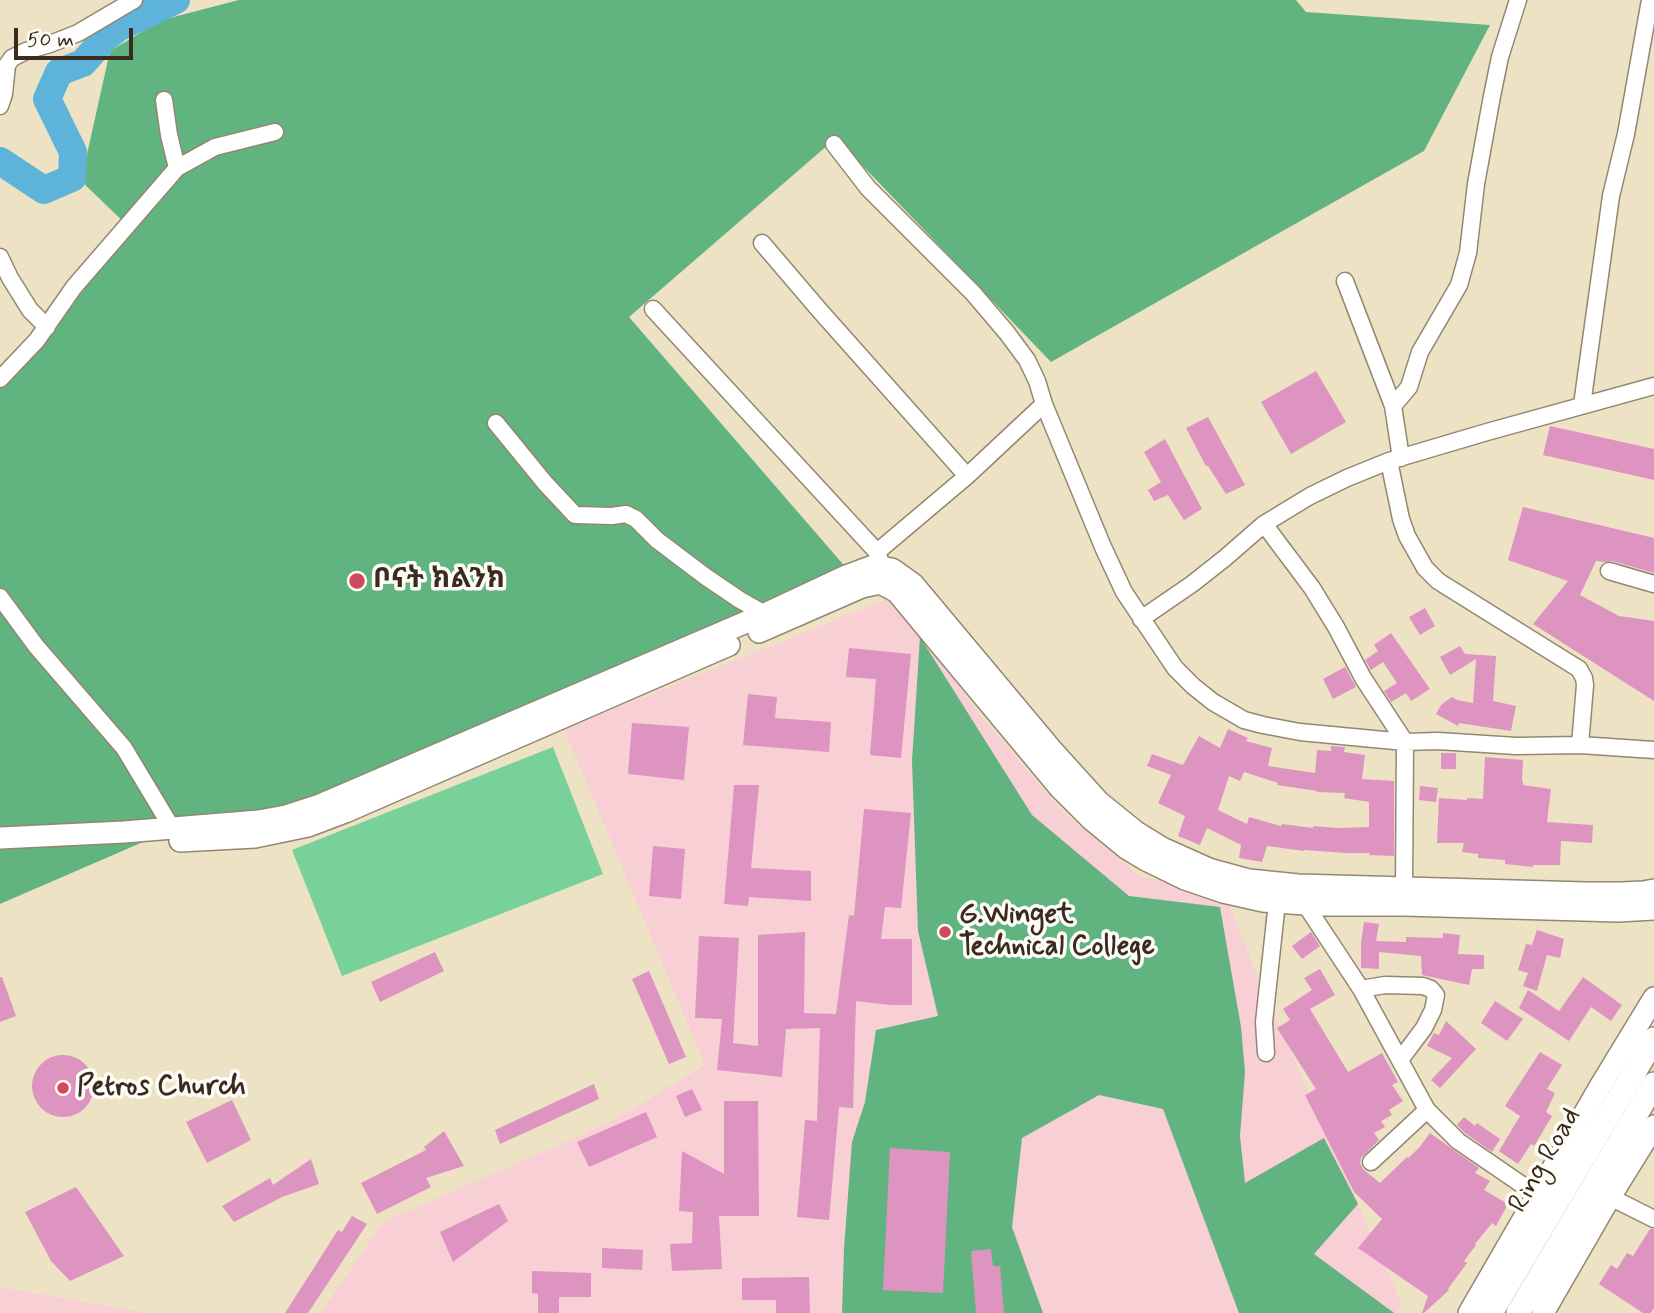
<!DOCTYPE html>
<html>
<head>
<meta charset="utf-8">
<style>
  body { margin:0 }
  #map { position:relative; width:1654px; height:1313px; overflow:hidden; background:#ede3c4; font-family:Mynerve,sans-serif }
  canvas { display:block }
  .scale { position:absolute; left:14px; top:28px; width:119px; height:32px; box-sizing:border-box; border:4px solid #3b2a1e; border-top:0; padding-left:9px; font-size:21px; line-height:24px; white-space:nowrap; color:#3b2a1e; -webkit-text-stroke:5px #fdfcf7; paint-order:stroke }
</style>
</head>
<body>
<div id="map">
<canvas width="1654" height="1313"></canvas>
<div class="scale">50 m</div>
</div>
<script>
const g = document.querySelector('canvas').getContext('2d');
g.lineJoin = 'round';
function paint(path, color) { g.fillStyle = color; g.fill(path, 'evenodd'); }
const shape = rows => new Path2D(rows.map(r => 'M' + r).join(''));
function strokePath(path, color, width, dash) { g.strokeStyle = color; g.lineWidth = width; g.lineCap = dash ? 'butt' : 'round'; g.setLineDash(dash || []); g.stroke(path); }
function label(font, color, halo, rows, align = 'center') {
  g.font = font + ' Mynerve,"Noto Sans Ethiopic",sans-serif'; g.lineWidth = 7; g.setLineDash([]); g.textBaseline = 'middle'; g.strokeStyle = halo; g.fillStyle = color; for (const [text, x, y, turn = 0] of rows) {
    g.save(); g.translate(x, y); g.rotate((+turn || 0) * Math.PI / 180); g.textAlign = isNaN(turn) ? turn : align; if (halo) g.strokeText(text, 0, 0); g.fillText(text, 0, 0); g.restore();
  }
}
const built = shape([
  [893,597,983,719,1062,811,1139,876,1225,894,1255,970,1402,1305,1396,1313,321,1313,383,1222,609,1123,705,1065,564,729],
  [0,1287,146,1313,0,1313]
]);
const green = shape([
  [553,747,603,874,342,976,292,850]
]);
const forest = shape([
  [239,0,1296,0,1306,12,1490,25,1424,151,1051,362,836,138,629,317,848,570,268,823,173,829,0,904,0,380,43,342,94,277,128,226,81,181,110,51,162,20],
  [920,637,1032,815,1129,896,1220,907,1241,1027,1245,1072,1240,1136,1245,1183,1324,1138,1358,1204,1314,1254,1394,1313,1239,1313,1163,1109,1099,1095,1022,1138,1012,1227,1043,1313,842,1313,844,1249,852,1142,865,1102,876,1030,938,1016,918,931,912,761]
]);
const river = shape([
  [0,161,44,190,72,178,73,152,47,99,59,72,83,63,105,38,118,28,176,0]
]);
const building = shape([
  [1316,371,1346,422,1291,454,1261,402],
  [1208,417,1245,485,1226,494,1208,466,1206,466,1186,428],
  [1550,426,1654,449,1654,480,1543,455],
  [1165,439,1202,509,1184,520,1168,495,1154,501,1148,490,1161,482,1144,452],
  [1523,507,1654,538,1654,573,1612,561,1604,562,1596,561,1580,595,1619,616,1654,621,1654,701,1533,624,1568,581,1508,560],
  [1425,608,1435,626,1420,635,1409,617],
  [1391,633,1430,689,1411,701,1406,693,1391,702,1384,691,1397,683,1383,662,1371,670,1365,660,1378,651,1374,645],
  [1460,646,1465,654,1496,656,1493,701,1516,706,1511,731,1459,723,1458,726,1436,714,1441,705,1452,697,1457,700,1473,703,1476,659,1450,675,1440,657],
  [849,648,911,654,901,758,870,755,876,679,846,677],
  [1345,667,1356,687,1333,699,1323,679],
  [748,694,777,697,775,718,831,722,829,752,743,745],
  [632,723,689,727,684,780,628,774],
  [1228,729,1248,738,1246,741,1272,748,1268,766,1315,773,1317,750,1331,751,1331,746,1345,747,1344,752,1365,755,1362,779,1394,781,1394,856,1369,855,1370,853,1346,853,1304,850,1304,851,1267,846,1262,862,1239,858,1241,845,1207,828,1200,845,1178,836,1185,816,1158,803,1171,775,1147,766,1152,754,1183,765,1199,736,1220,748],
  [1244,772,1278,783,1277,785,1317,791,1317,792,1345,793,1344,798,1369,802,1369,827,1337,828,1313,826,1313,828,1282,824,1281,826,1249,817,1247,824,1218,810,1229,776,1240,781],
  [1441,753,1456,753,1456,769,1441,769],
  [1485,757,1523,760,1522,781,1523,781,1523,785,1551,789,1547,822,1593,825,1592,843,1561,841,1560,865,1533,865,1533,867,1505,864,1505,860,1478,858,1478,854,1462,852,1464,843,1437,843,1439,798,1467,800,1467,798,1483,799],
  [734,785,759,785,751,868,811,871,811,901,749,897,748,906,724,904],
  [1420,786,1438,788,1436,802,1419,800],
  [864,809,911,813,901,908,885,907,881,939,912,939,912,1005,890,1005,856,1001,853,1108,839,1107,829,1220,797,1217,805,1120,817,1121,820,1028,786,1029,782,1077,717,1070,722,1019,695,1018,699,936,739,938,733,1043,758,1046,758,935,805,932,804,1013,836,1014,849,915,854,916],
  [653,846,685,849,681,899,649,896],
  [1364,922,1379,924,1376,941,1406,942,1406,937,1443,938,1443,933,1460,935,1458,954,1484,955,1484,969,1472,969,1469,985,1422,975,1421,956,1379,952,1379,969,1361,968,1361,943],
  [1537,930,1564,939,1560,958,1547,955,1537,991,1523,986,1528,973,1518,970,1526,944,1532,945],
  [1311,932,1320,946,1302,959,1292,946],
  [435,952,444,971,380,1002,371,982],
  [1320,969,1335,995,1310,1009,1348,1072,1382,1053,1398,1082,1392,1085,1403,1101,1389,1110,1392,1115,1381,1121,1385,1127,1374,1133,1379,1140,1361,1158,1360,1163,1363,1169,1380,1183,1407,1157,1408,1158,1419,1148,1430,1133,1479,1168,1475,1173,1490,1181,1484,1190,1508,1204,1496,1226,1492,1223,1475,1244,1476,1245,1464,1261,1467,1263,1448,1289,1449,1290,1424,1313,1422,1313,1428,1296,1358,1248,1382,1219,1354,1192,1305,1095,1316,1089,1277,1028,1290,1020,1283,1009,1312,990,1304,978],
  [649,971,686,1057,669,1064,632,979],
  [0,977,2,977,16,1016,0,1022],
  [1583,977,1622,1005,1611,1021,1591,1007,1569,1041,1519,1008,1528,990,1559,1011],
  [1495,1001,1523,1019,1507,1041,1481,1023],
  [1446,1021,1476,1049,1440,1088,1431,1080,1452,1058,1427,1046,1434,1033,1439,1035],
  [1540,1052,1562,1065,1547,1089,1555,1093,1546,1112,1552,1116,1534,1146,1531,1144,1518,1164,1499,1151,1520,1116,1505,1106],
  '32 1086a31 31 0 1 1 62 0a31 31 0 1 1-62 0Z',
  [594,1084,599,1099,500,1144,495,1130],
  [692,1089,702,1110,685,1117,676,1096],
  [232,1100,251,1140,207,1163,186,1122],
  [724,1101,758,1101,759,1216,719,1216,722,1269,672,1271,670,1244,692,1243,693,1212,679,1211,682,1151,724,1174],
  [646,1112,657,1137,589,1167,577,1142],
  [1464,1117,1475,1126,1477,1123,1500,1139,1492,1152,1465,1133,1457,1125],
  [444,1131,464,1166,426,1178,431,1187,377,1214,361,1183,426,1150,424,1147],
  [890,1148,950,1152,943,1293,883,1290],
  [311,1159,319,1184,282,1197,234,1222,222,1206,270,1178,273,1185],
  [76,1187,124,1256,70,1281,51,1261,25,1212],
  [499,1204,508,1221,453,1262,440,1232],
  [352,1216,367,1224,308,1313,285,1313,338,1230,342,1232],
  [1650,1229,1654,1229,1654,1308,1651,1313,1643,1313,1599,1284,1611,1265,1617,1269,1627,1253,1633,1256],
  [602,1248,643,1250,642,1270,602,1268],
  [991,1249,993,1266,1000,1266,1004,1313,976,1313,971,1251],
  [532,1271,591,1273,591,1297,559,1297,559,1313,538,1313,538,1294,532,1293],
  [809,1277,810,1313,776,1313,776,1300,742,1300,742,1278]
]);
const minor = shape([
  [164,100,169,135,177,168],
  [0,106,4,94,7,65,12,58,26,51,50,44,78,33,134,0],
  [834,144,868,188,973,293,1007,333,1027,360,1037,381,1044,404,1103,547,1124,592,1175,668,1193,686,1213,702,1244,720,1263,725,1300,732,1405,742,1438,741,1516,746,1580,745,1654,750],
  [762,243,821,312,967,476],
  [0,257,10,278,30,310,47,327],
  [1345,281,1393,406,1401,458],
  [653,309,877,552,882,566],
  [0,379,37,340,74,287,177,168,215,147,275,132],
  [1582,405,1611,196,1626,134,1650,0],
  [1393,406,1409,387,1420,352,1459,285,1468,253,1476,184,1492,96,1500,57,1518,0],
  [496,423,545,483,575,515,612,516,626,514,636,519,657,540,706,577,740,600,765,614],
  [1389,461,1401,519,1407,536,1425,568,1438,581,1579,669,1584,678,1585,685,1580,745],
  [1264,524,1312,588,1336,627,1363,678,1405,742,1404,888],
  [877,552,967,476,1044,404],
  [1609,571,1654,584],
  [0,597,36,646,124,748,172,828],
  [1141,619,1192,584,1225,558,1264,524,1310,496,1347,478,1389,461,1487,432,1654,386],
  [1303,898,1305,904,1361,989,1427,1110,1458,1141,1537,1195],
  [1361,989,1385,985,1423,986,1431,989,1436,995,1433,1010,1424,1028,1400,1060],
  [1266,1053,1264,1022,1277,902],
  [1371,1162,1427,1110],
  [1610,1197,1654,1219]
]);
const major = shape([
  [759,632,862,587,880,583,888,587,897,592,916,615,1060,788,1092,820,1126,848,1146,860,1185,879,1223,892,1263,901,1319,905,1404,905,1618,911,1654,909],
  [0,838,124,832,259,821,286,816,320,805,765,614,846,576,873,566,892,569,913,584,1051,749,1099,802,1136,832,1162,848,1209,869,1249,880,1298,885,1586,893,1622,893,1643,892,1654,890],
  [180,841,255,837,308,826,345,812,729,645],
  [1469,1313,1601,1085,1654,998],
  [1543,1313,1610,1197,1654,1126]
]);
const highway = shape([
  [1491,1313,1654,1039],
  [1518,1313,1654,1084]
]);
const markers = [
  [357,581,9,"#d1495b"],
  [945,932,7,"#d1495b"],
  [63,1088,7,"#d1495b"]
];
const poiNames = [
  ["ቦናት ክልንክ",373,581],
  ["G.Winget",959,916],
  ["Technical College",959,948],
  ["Petros Church",77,1088]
];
const streetNames = [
  ["Ring Road",1546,1161,-60]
];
paint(built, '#f7cfd5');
paint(green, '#77d198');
paint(forest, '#61b380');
strokePath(river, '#5db3d9', 28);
paint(building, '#dd94c0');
strokePath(minor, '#948671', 19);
strokePath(major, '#948671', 24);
strokePath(highway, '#948671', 26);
strokePath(minor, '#fff', 16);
strokePath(major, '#fff', 21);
strokePath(highway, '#fff', 23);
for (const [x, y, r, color] of markers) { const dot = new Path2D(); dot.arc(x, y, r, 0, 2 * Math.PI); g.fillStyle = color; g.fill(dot); strokePath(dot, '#fdfcf7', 2.5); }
label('bold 28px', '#3b2a1e', '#fdfcf7', poiNames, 'left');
label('28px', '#3b2a1e', '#fdfcf7', streetNames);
</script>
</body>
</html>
